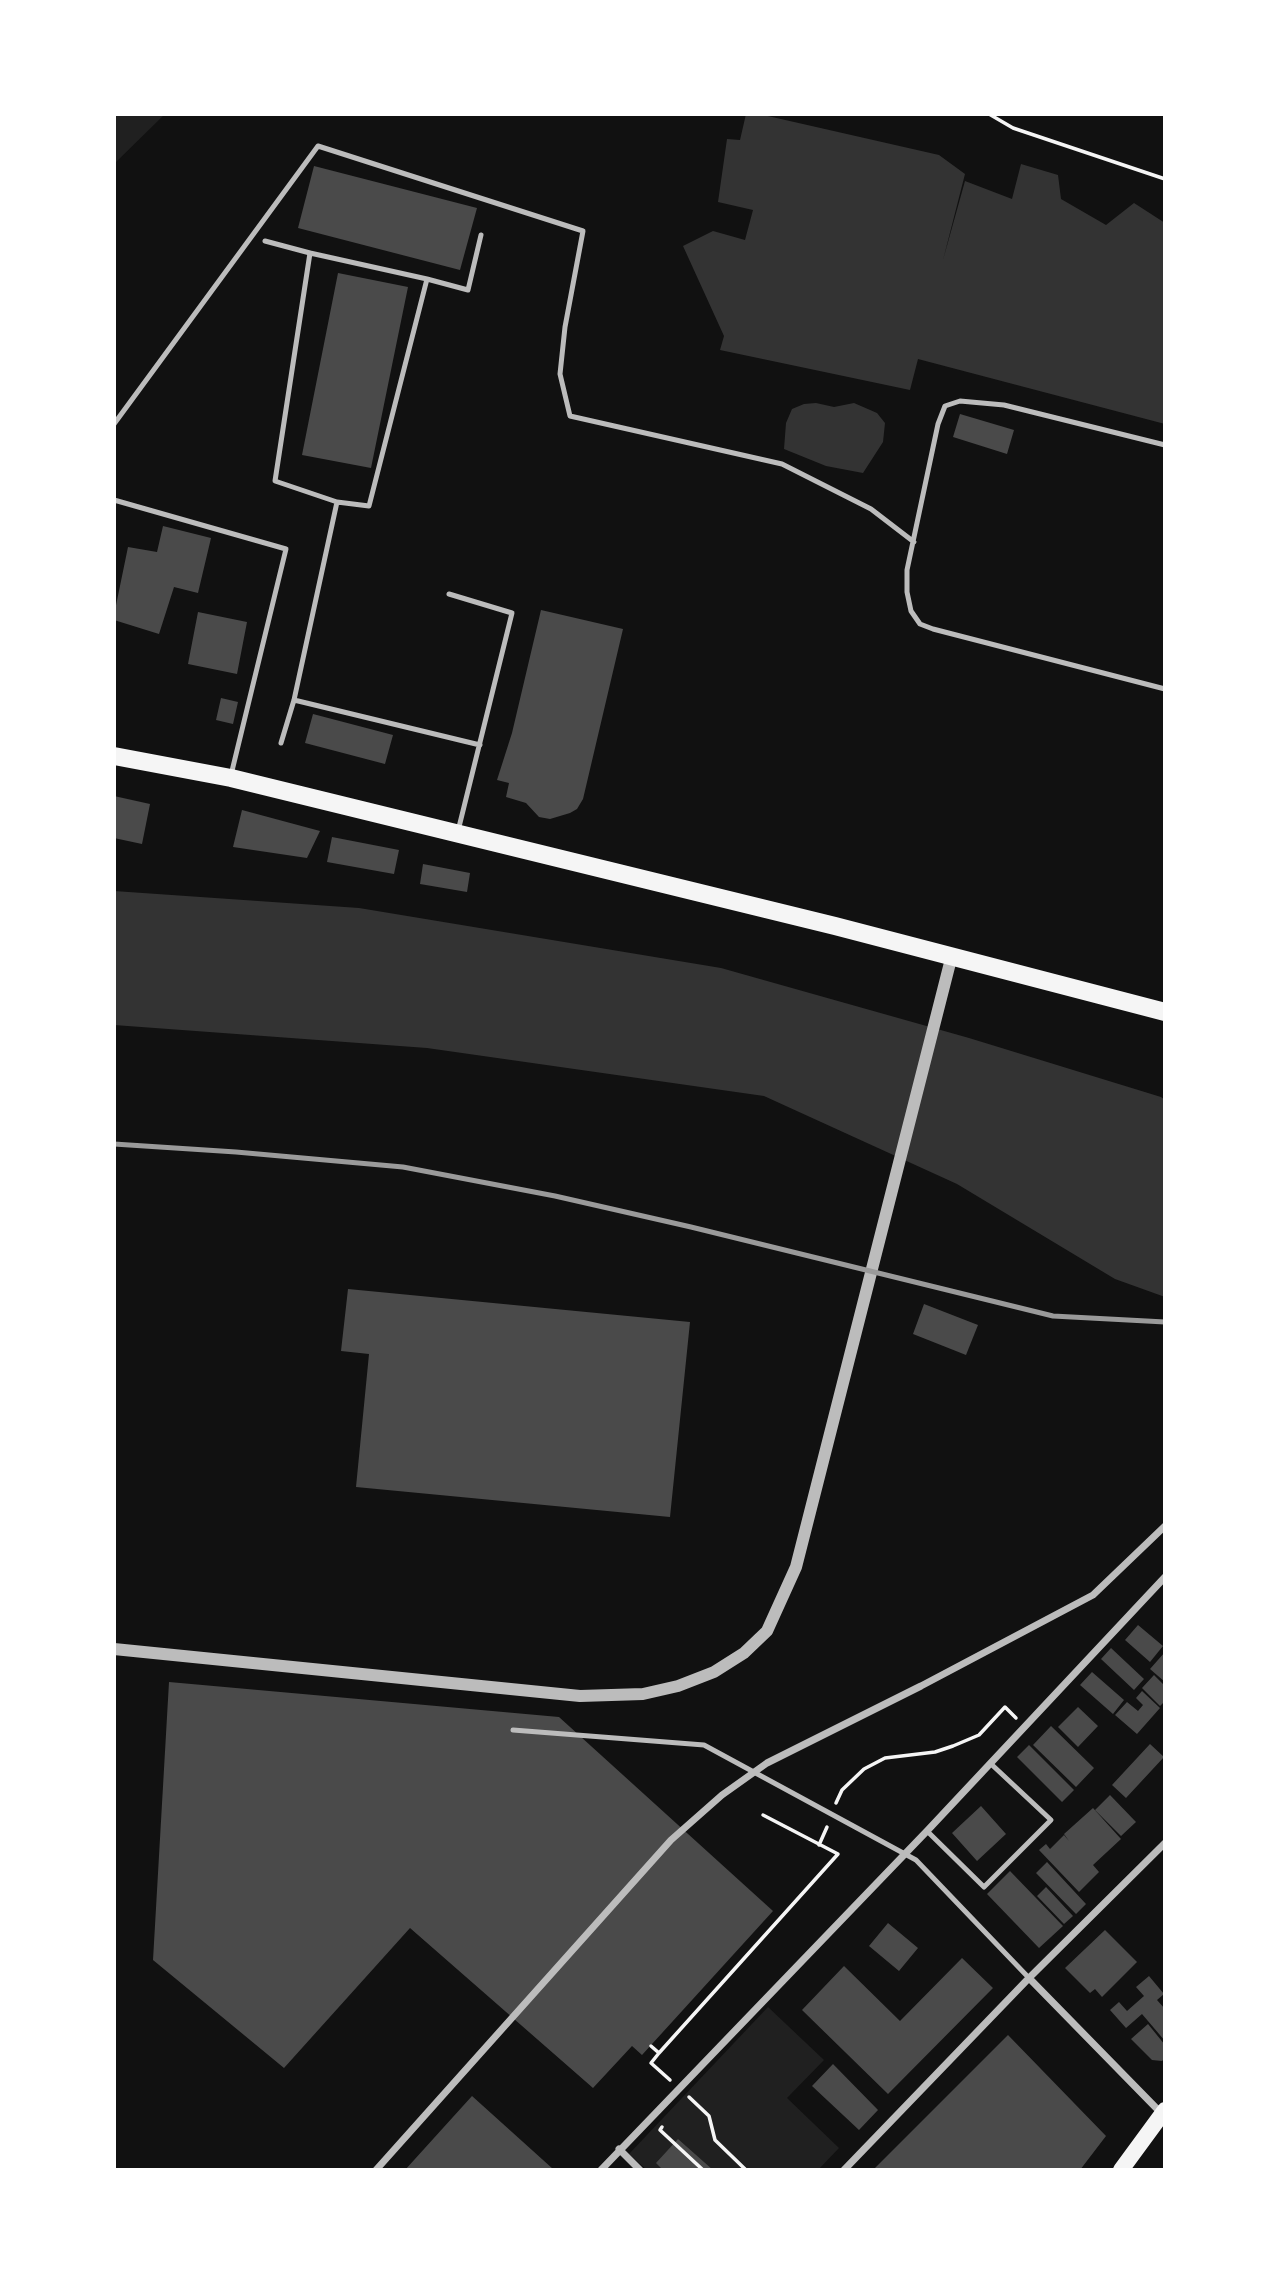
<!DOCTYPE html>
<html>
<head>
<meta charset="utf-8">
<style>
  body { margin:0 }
  #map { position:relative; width:1279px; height:2284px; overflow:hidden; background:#111; font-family:"Roboto Condensed",sans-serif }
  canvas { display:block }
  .frame { position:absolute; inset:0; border:116px solid #fff; pointer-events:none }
</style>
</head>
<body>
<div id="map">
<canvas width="1279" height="2284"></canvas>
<div class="frame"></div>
</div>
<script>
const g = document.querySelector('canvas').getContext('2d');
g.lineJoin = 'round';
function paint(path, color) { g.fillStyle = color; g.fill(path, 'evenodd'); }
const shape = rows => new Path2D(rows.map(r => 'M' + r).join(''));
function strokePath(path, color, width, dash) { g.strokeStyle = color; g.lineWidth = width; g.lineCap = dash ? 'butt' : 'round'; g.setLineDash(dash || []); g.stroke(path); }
const green = shape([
  [114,114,165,114,114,164],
  [768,2007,824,2060,787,2098,839,2148,818,2170,647,2170,629,2154]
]);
const water = shape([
  [746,114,759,114,939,155,965,174,943,260,965,181,1012,199,1021,164,1058,175,1061,199,1106,225,1134,203,1165,223,1165,424,918,359,910,390,720,350,724,336,683,246,713,231,745,240,753,210,718,202,727,139,740,140],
  [816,403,834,407,854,403,877,413,885,423,883,442,863,473,826,466,784,449,786,423,792,409,804,404],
  [114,891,359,908,721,968,969,1038,1161,1097,1165,1100,1165,1297,1115,1279,957,1184,764,1096,427,1048,114,1025]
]);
const building = shape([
  [314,166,477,208,460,270,298,228],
  [338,273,408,287,371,468,302,455],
  [960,414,1014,430,1007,454,953,437],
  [163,526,211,538,198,593,174,587,159,634,114,620,114,615,128,547,157,552],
  [541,610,623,629,583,799,577,809,570,813,550,819,539,817,526,803,506,797,509,783,497,780,512,733],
  [198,612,247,622,237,674,188,664],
  [221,698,238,702,233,724,216,720],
  [313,714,393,735,385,764,305,743],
  [114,796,150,804,142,844,114,838],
  [242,810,320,831,307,858,233,847],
  [332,837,399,850,394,874,327,862],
  [423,864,470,873,467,892,420,884],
  [348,1289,690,1322,670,1517,356,1487,369,1354,341,1351],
  [924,1304,978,1325,966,1355,913,1334],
  [1138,1625,1163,1646,1150,1662,1125,1640],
  [1111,1648,1144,1679,1134,1690,1101,1659],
  [1165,1652,1165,1682,1150,1669],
  [1092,1672,1124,1700,1113,1714,1080,1685],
  [1154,1675,1165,1686,1165,1701,1160,1706,1142,1688],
  [169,1682,559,1717,773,1911,642,2055,632,2046,593,2088,410,1928,284,2068,153,1960],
  [1142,1691,1160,1708,1137,1734,1115,1715,1127,1702,1138,1711,1143,1705,1136,1698],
  [1078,1707,1098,1726,1078,1747,1058,1727],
  [1051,1726,1094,1768,1076,1787,1033,1745],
  [1150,1744,1164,1757,1126,1798,1112,1785],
  [1029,1745,1074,1790,1062,1802,1017,1757],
  [1110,1795,1136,1822,1121,1836,1095,1810],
  [981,1806,1006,1834,977,1861,952,1833],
  [1093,1808,1121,1839,1093,1865,1099,1872,1079,1892,1039,1850,1046,1844,1050,1849,1064,1835,1069,1841,1064,1834],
  [1047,1862,1086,1904,1076,1914,1036,1873],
  [1010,1871,1063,1926,1039,1948,987,1894],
  [1046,1887,1073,1916,1064,1924,1037,1896],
  [888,1923,918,1948,899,1971,869,1946],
  [1105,1930,1137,1962,1102,1997,1095,1989,1090,1993,1065,1968],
  [962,1958,993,1988,888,2094,802,2010,844,1966,900,2021],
  [1149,1976,1164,1994,1157,2000,1165,2009,1165,2041,1142,2014,1126,2028,1110,2010,1119,2002,1127,2011,1144,1996,1136,1987],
  [1148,2024,1165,2045,1165,2058,1162,2061,1152,2060,1131,2039],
  [1008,2035,1106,2136,1080,2170,873,2170],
  [833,2064,878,2110,859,2130,812,2086],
  [472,2096,553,2169,552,2170,405,2170],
  [678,2139,713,2170,663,2170,656,2163]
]);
const path = shape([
  [989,114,1013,128,1165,179],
  [836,1803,842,1790,864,1769,885,1758,935,1752,953,1746,979,1735,1005,1707,1016,1718],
  [819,1845,827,1827],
  [651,2046,659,2053,651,2063,670,2080],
  [659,2053,838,1854,763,1815],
  [689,2097,709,2116,715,2140,746,2170],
  [662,2127,660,2130,703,2170]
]);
const service = shape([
  [265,241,310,253],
  [427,279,468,290,481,235],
  [114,424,318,146,583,231,565,327,560,374,570,416,782,464,871,509,914,542],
  [1165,445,1004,405,960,401,945,406,938,424,907,570,907,592,911,611,920,624,933,629,1165,689],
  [114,500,286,549,231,775],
  [449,594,512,613,458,831],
  [294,700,480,745],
  [281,743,294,700,337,502,275,481,310,253,427,279,369,506,337,502],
  [513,1730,704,1745,916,1860,1029,1978],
  [927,1831,984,1887,1051,1820,990,1763]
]);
const minor = shape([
  [1029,1978,1163,2115],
  [619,2149,640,2170],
  [376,2170,671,1840,722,1795,767,1763,921,1686,1093,1595,1165,1526],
  [601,2170,927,1831,1165,1577],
  [844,2170,1029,1978,1165,1843]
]);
const tertiary = shape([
  [114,1649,580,1696,643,1694,678,1686,714,1672,744,1653,767,1631,796,1567,952,955]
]);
const primary = shape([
  [1121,2170,1165,2110]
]);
const trunk = shape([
  [114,756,231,778,835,926,1165,1012]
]);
const rail = shape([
  [114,1144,236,1152,403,1167,555,1196,691,1227,1053,1316,1165,1322]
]);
paint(green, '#202020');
paint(water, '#333');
paint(building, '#4a4a4a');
strokePath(path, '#f5f5f5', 3.5);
strokePath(service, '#bcbcbc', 5);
strokePath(minor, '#bcbcbc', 7);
strokePath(tertiary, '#bcbcbc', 12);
strokePath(primary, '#f5f5f5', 16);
strokePath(trunk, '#f5f5f5', 18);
strokePath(rail, '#9a9a9a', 5);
</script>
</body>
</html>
